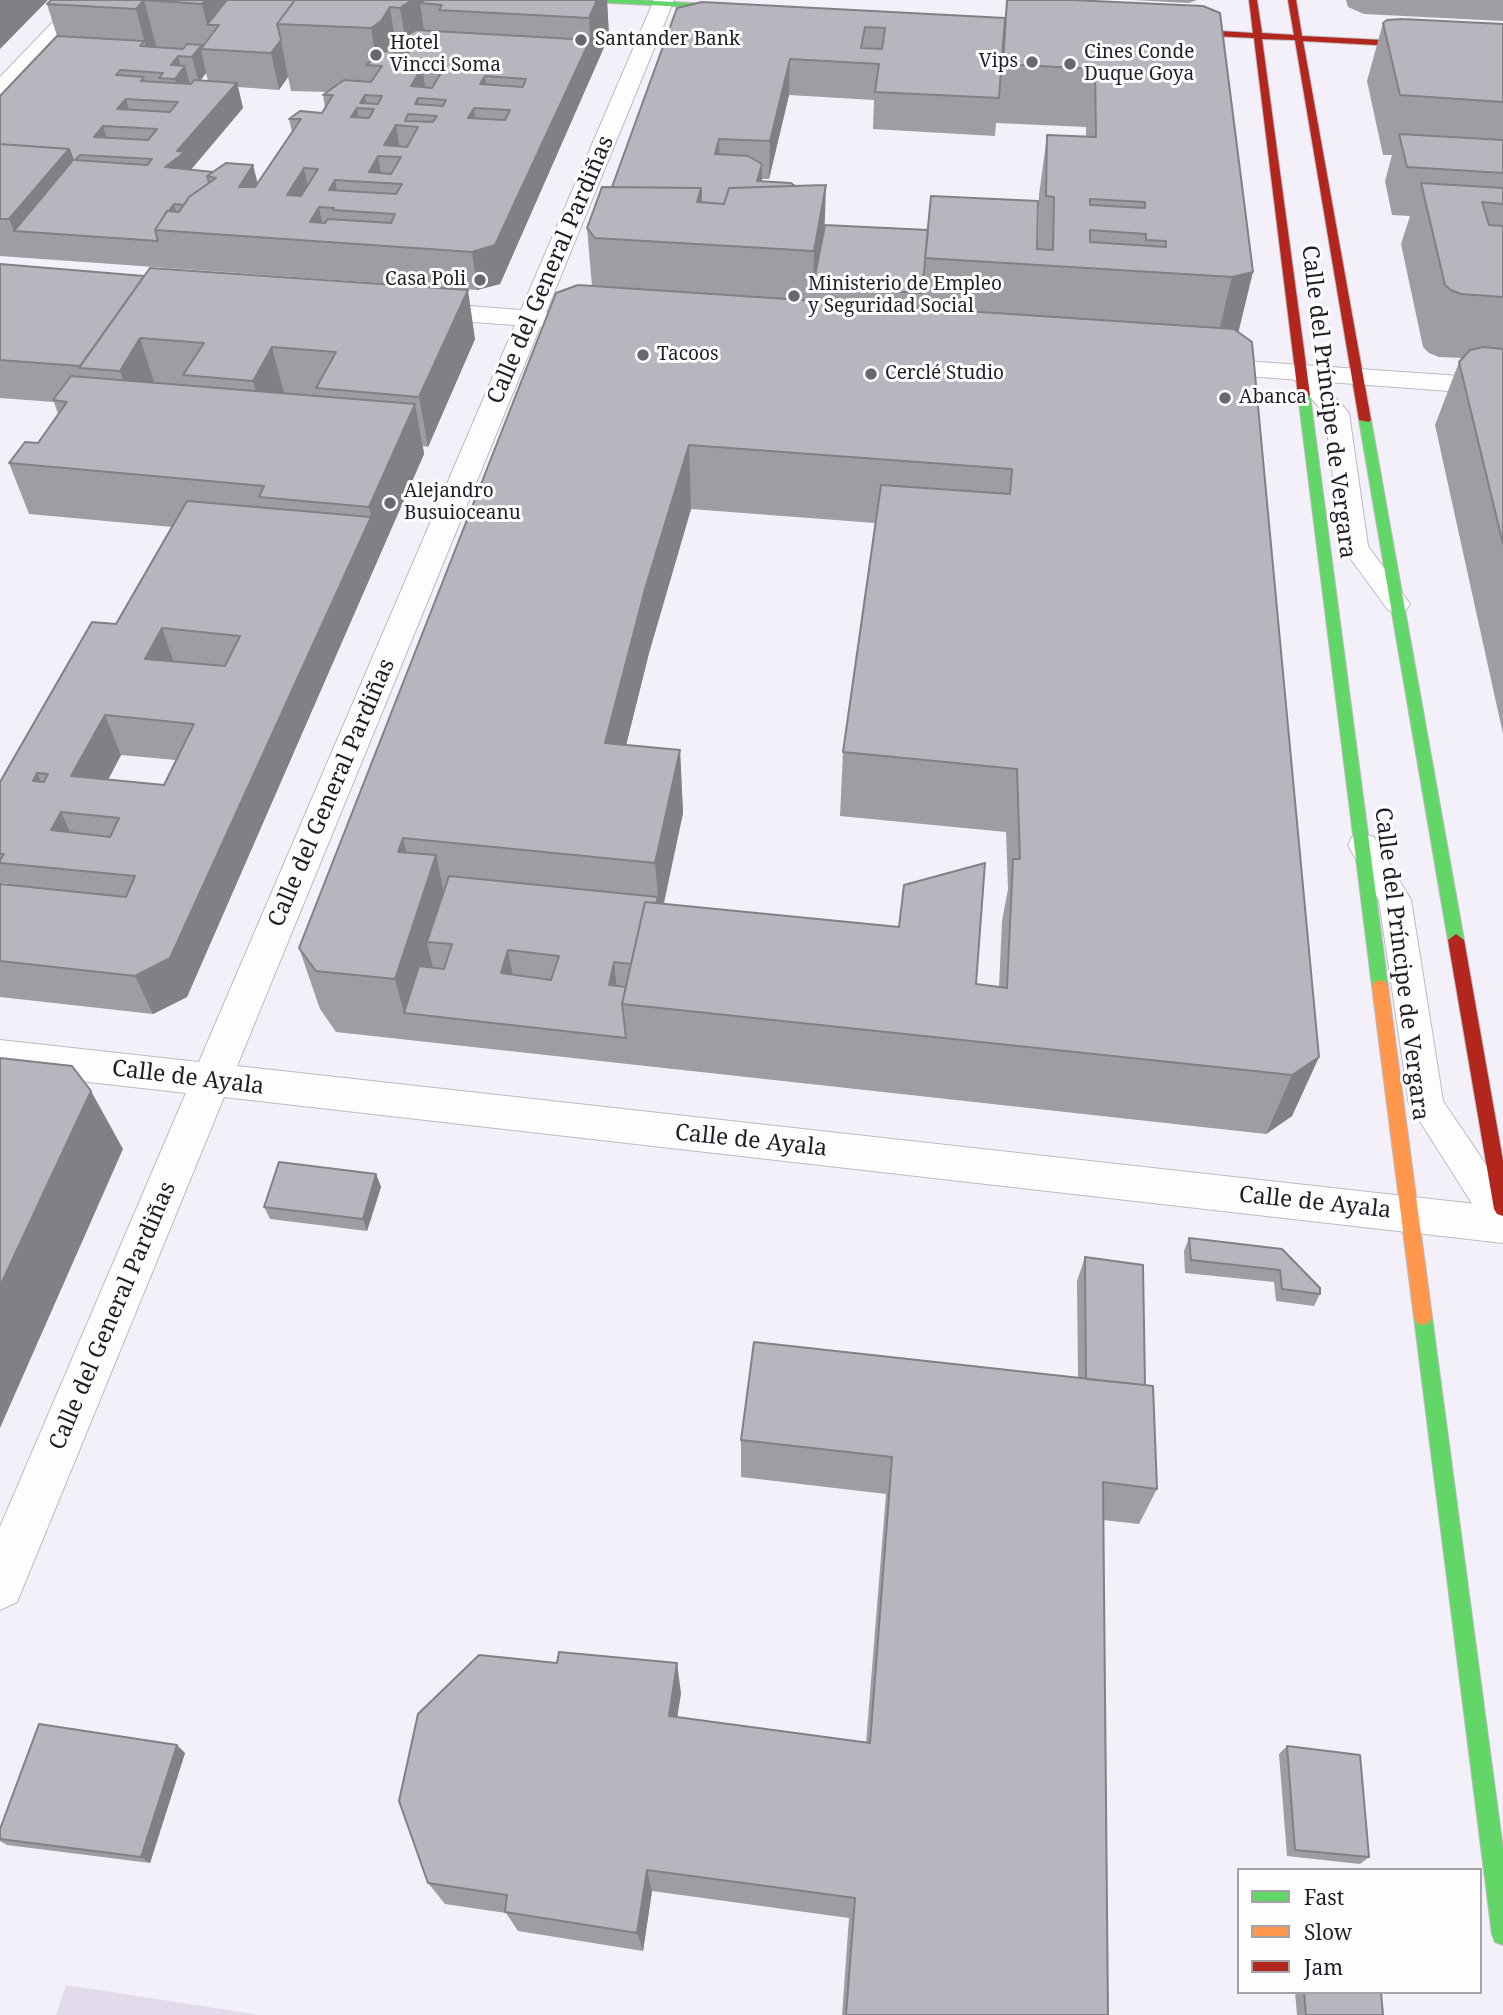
<!DOCTYPE html>
<html>
<head>
<meta charset="utf-8">
<style>
  body { margin:0 }
  #map { position:relative; width:1503px; height:2015px; overflow:hidden; background:#f4f0f9; font-family:"Noto Serif",serif }
  canvas { display:block }
  .legend { position:absolute; left:1237px; top:1868px; width:245px; height:126px; box-sizing:border-box; background:#fdfdfd; border:2px solid #a5a3a7; margin:0; padding:9px 12px; list-style:none; font-size:21px; color:#211d27 }
  .legend li { display:flex; align-items:center; gap:14px; height:35px }
  .legend b { width:35px; border:2px solid #a5a3a7 }
</style>
</head>
<body>
<div id="map">
<canvas width="1503" height="2015"></canvas>
<ul class="legend">
<li><b style="height:9px;background:#63d668"></b>Fast</li>
<li><b style="height:9px;background:#ff974d"></b>Slow</li>
<li><b style="height:9px;background:#b3261e"></b>Jam</li>
</ul>
</div>
<script>
const g = document.querySelector('canvas').getContext('2d');
g.lineJoin = 'round';
function paint(path, color) { g.fillStyle = color; g.fill(path, 'evenodd'); }
const shape = rows => new Path2D(rows.map(r => 'M' + r).join(''));
function strokePath(path, color, width, dash) { g.strokeStyle = color; g.lineWidth = width; g.lineCap = dash ? 'butt' : 'round'; g.setLineDash(dash || []); g.stroke(path); }
function label(font, color, halo, rows, align = 'center') {
  g.font = font + ' "Noto Serif",serif'; g.lineWidth = 6; g.setLineDash([]); g.textBaseline = 'middle'; g.strokeStyle = halo; g.fillStyle = color; for (const [text, x, y, turn = 0] of rows) {
    g.save(); g.translate(x, y); g.rotate((+turn || 0) * Math.PI / 180); g.textAlign = isNaN(turn) ? turn : align; if (halo) g.strokeText(text, 0, 0); g.fillText(text, 0, 0); g.restore();
  }
}
const green = shape([
  [66,1985,260,2015,56,2015]
]);
const lane = shape([
  [1301,366,1309,368,1349,413,1368,546,1410,604,1406,610,1397,613,1388,610,1342,547,1325,414,1289,373,1293,368,1301,366],
  [1363,834,1374,837,1411,900,1443,1101,1503,1190,1503,1237,1490,1232,1409,1104,1379,900,1348,845,1352,837,1363,834]
]);
const street = shape([
  [74,0,95,0,8,95,0,97,0,77,74,0],
  [654,0,674,0,546,312,564,315,568,320,564,325,555,328,540,327,237,1066,1503,1207,1503,1243,224,1097,17,1602,0,1610,0,1527,186,1093,0,1072,0,1040,199,1062,515,325,419,318,410,315,406,310,410,305,419,302,521,310,654,0],
  [1201,358,1503,379,1503,395,1192,372,1188,366,1192,360,1201,358]
]);
const fast = shape([
  [588,0,638,0,743,6,747,8,743,10,592,2,588,0],
  [1304,392,1310,395,1388,986,1386,990,1380,992,1374,990,1372,986,1298,395,1304,392],
  [1365,417,1371,420,1464,940,1456,946,1448,940,1359,420,1365,417],
  [1423,1309,1429,1311,1432,1317,1503,1849,1503,1945,1495,1942,1492,1934,1414,1317,1417,1311,1423,1309]
]);
const slow = shape([
  [1380,980,1386,982,1388,986,1432,1317,1429,1323,1423,1325,1417,1323,1414,1317,1372,986,1374,982,1380,980]
]);
const jam = shape([
  [1249,0,1257,0,1262,33,1294,35,1288,0,1296,0,1302,36,1503,46,1503,52,1303,41,1371,420,1369,422,1359,420,1295,40,1262,39,1310,395,1304,398,1298,395,1254,38,1170,34,1166,31,1170,28,1253,33,1249,0],
  [1456,934,1464,940,1503,1161,1503,1216,1497,1214,1494,1209,1448,940,1456,934]
]);
const wall = shape([
  [51,0,607,0,609,36,500,284,477,290,0,256,0,96,57,36,47,4],
  [206,73,208,81,200,81],
  [288,77,291,91,327,92,323,95,325,108,322,113,289,119,292,132,258,184,253,165,213,172,190,170,243,108,238,87,279,90],
  [1007,0,1203,6,1319,1057,1292,1116,1266,1134,336,1032,320,1009,299,948,592,286,587,228,612,187,677,8,1005,18],
  [789,95,874,100,873,129,995,136,996,123,1086,127,1086,137,1047,135,1039,195,1038,249,825,225,762,182,762,179,769,179],
  [691,509,875,523,843,752,840,816,1006,832,1008,889,1002,921,999,987,976,984,664,904,683,813,680,750,626,745,649,653],
  [1133,0,1197,0,1189,3],
  [1346,0,1503,0,1503,21,1364,14,1348,7],
  [1383,23,1503,24,1503,734,1435,425,1459,362,1462,358,1439,357,1429,353,1423,347,1401,244,1410,216,1392,215,1385,181,1392,155,1383,155,1367,81],
  [0,264,475,339,428,447,423,446,424,454,187,997,153,1014,0,997,0,884,8,885,7,883,0,883,0,782,116,624,172,527,29,514,9,463,38,443,58,414,54,402,0,398],
  [121,755,176,760,164,785,108,780],
  [376,1174,381,1187,367,1231,270,1219,264,1207],
  [1189,1238,1282,1249,1320,1294,1314,1306,1276,1301,1274,1282,1185,1273,1184,1251],
  [1085,1257,1145,1385,1157,1489,1139,1524,1103,1520,1108,2015,842,2015,849,1918,652,1891,643,1951,518,1931,506,1913,445,1904,428,1883,557,1663,681,1693,677,1717,866,1743,886,1494,741,1477,741,1440,1078,1378,1077,1281],
  [1287,1746,1369,1857,1360,1864,1287,1856,1279,1754],
  [185,1753,150,1863,7,1845,0,1841,0,1829],
  [1295,1992,1381,1992,1383,2015,1297,2015]
]);
const shadedWall = shape([
  [0,0,48,0,0,49],
  [144,0,159,57,151,67,136,9],
  [205,0,252,0,219,25,207,25,202,4],
  [412,0,442,0,442,5,420,3,428,60,418,38,405,37,400,8],
  [597,0,607,0,609,36,500,284,477,290,472,252,590,40,589,18],
  [390,7,400,73,382,66,377,66,371,28],
  [281,40,288,77,279,90,271,53],
  [202,45,203,49,201,49,206,73,199,83,192,57],
  [178,56,182,71,185,66,192,91,182,105,171,65],
  [790,59,789,95,769,179,770,141],
  [422,67,427,99,418,98,420,115,415,115,411,86],
  [485,76,489,109,480,84],
  [237,83,243,108,190,171,165,167,177,151],
  [365,95,367,109,360,103],
  [126,99,133,125,117,109],
  [357,108,364,145,351,117],
  [474,108,478,145,468,118],
  [396,125,402,163,401,157,384,145],
  [103,126,111,152,94,137],
  [719,139,720,176,715,154],
  [69,149,81,187,14,231,9,219],
  [378,156,383,183,369,172],
  [762,164,762,202,757,181],
  [253,165,262,203,239,187],
  [304,168,312,206,287,195],
  [335,180,341,211,329,190],
  [826,185,824,246,813,286,814,251],
  [701,188,702,245,697,202],
  [174,204,181,231,164,219],
  [319,207,326,242,310,222],
  [1253,272,1238,334,1217,339,1232,277],
  [468,290,475,339,428,447,419,397],
  [140,338,156,388,137,421,120,371],
  [272,347,285,397,266,430,253,381],
  [415,404,424,454,187,997,153,1014,135,976,371,517,369,507],
  [689,445,691,509,649,653,611,806,605,743,645,589],
  [162,628,176,668,145,659],
  [105,715,121,755,89,816,71,776],
  [680,750,683,813,644,992,658,897,655,863],
  [37,773,56,813,33,781],
  [61,812,79,852,51,830],
  [403,838,418,900,398,852],
  [436,855,449,917,427,942,433,968,404,1013,395,979],
  [508,950,513,977,501,973],
  [614,962,617,989,609,985],
  [1319,1057,1292,1116,1266,1134,1292,1075],
  [91,1091,123,1149,0,1428,0,1286],
  [376,1174,381,1187,367,1231,363,1219],
  [677,1663,681,1693,673,1744,669,1716],
  [177,1745,185,1753,150,1863,141,1857],
  [647,1870,652,1891,643,1951,637,1933]
]);
const building = shape([
  [51,0,205,0,202,4,144,0,136,9,47,4,51,0],
  [227,0,295,0,277,24,281,40,271,53,201,49,219,25,207,25,227,0],
  [295,0,412,0,400,8,390,7,381,21,371,28,277,24,295,0],
  [425,0,597,0,589,18,439,10,442,5,420,3,425,0],
  [1007,0,1071,0,1203,6,1220,13,1253,272,1232,277,925,258,931,196,1038,201,1037,249,1053,250,1054,197,1046,196,1047,135,1096,137,1095,69,1003,64,1007,0],
  [1090,199,1145,202,1145,208,1090,205,1090,199],
  [1090,230,1146,234,1146,240,1166,241,1166,247,1090,242,1090,230],
  [702,2,1005,18,999,98,875,92,879,64,790,59,770,141,719,139,715,154,748,156,762,164,757,181,791,183,795,186,729,188,724,204,701,202,701,188,612,187,677,8,702,2],
  [865,27,885,28,882,49,861,48,865,27],
  [1402,19,1503,24,1503,102,1400,95,1383,23,1387,20,1402,19],
  [416,30,590,40,495,245,472,252,155,230,167,211,179,212,189,197,216,178,207,176,226,163,253,165,239,187,255,187,301,119,289,119,300,111,322,113,333,95,323,95,344,80,371,82,382,66,366,65,385,51,408,53,418,38,405,37,416,30],
  [422,67,444,68,432,88,411,86,422,67],
  [485,76,526,79,523,87,480,84,485,76],
  [365,95,382,96,378,104,360,103,365,95],
  [418,98,446,100,443,106,415,104,418,98],
  [357,108,374,109,369,118,351,117,357,108],
  [474,108,510,110,505,120,468,118,474,108],
  [408,114,437,116,433,122,405,121,408,114],
  [396,125,418,127,407,147,384,145,396,125],
  [378,156,401,157,391,174,369,172,378,156],
  [304,168,318,169,301,196,287,195,304,168],
  [335,180,350,181,402,184,396,194,329,190,335,180],
  [319,207,334,208,333,210,395,214,391,223,328,219,325,223,310,222,319,207],
  [57,36,144,41,140,46,183,49,187,44,202,45,192,57,178,56,171,65,185,66,175,79,159,78,163,73,120,70,116,75,144,77,141,81,191,84,194,80,237,83,177,151,185,152,165,167,213,172,207,176,209,183,189,197,184,205,174,204,169,211,167,211,155,230,158,241,14,231,73,160,69,149,0,144,0,96,57,36],
  [126,99,178,102,170,112,117,109,126,99],
  [103,126,157,129,148,140,94,137,103,126],
  [80,155,152,159,147,165,75,160,80,155],
  [1399,134,1503,140,1503,173,1407,167,1399,134],
  [0,144,69,149,9,219,0,219,0,144],
  [1421,183,1503,188,1503,204,1482,202,1489,225,1503,226,1503,297,1461,294,1451,290,1445,285,1421,183],
  [826,185,814,251,595,238,587,228,602,187,701,188,697,202,724,204,729,188,826,185],
  [825,225,928,230,922,293,813,286,825,225],
  [0,264,144,276,80,366,0,360,0,264],
  [150,268,468,290,419,397,316,388,336,352,272,347,253,381,183,375,204,343,140,338,120,371,79,368,150,268],
  [578,285,1234,329,1252,342,1319,1057,1292,1075,622,1004,645,902,899,927,904,885,985,863,976,984,1007,988,1013,859,1020,859,1017,769,843,752,881,485,1010,494,1012,469,689,445,645,589,605,743,680,750,655,863,403,838,398,852,436,855,395,979,316,971,299,948,556,293,578,285],
  [1484,347,1503,349,1503,544,1459,362,1470,350,1484,347],
  [71,376,415,404,369,507,259,497,264,486,9,463,25,442,38,443,67,402,53,400,71,376],
  [187,501,371,517,170,958,135,976,0,961,0,884,126,897,135,876,0,863,0,860,4,854,0,854,0,782,92,622,116,624,187,501],
  [162,628,240,636,225,666,145,659,162,628],
  [105,715,194,724,164,785,71,776,105,715],
  [37,773,48,774,44,782,33,781,37,773],
  [61,812,119,818,110,837,51,830,61,812],
  [449,876,658,897,656,903,645,902,631,964,614,962,609,985,626,987,622,1004,626,1038,404,1013,419,966,444,969,452,944,427,942,449,876],
  [508,950,559,956,551,980,501,973,508,950],
  [0,1058,72,1066,91,1091,0,1286,0,1058],
  [279,1162,376,1174,363,1219,264,1207,279,1162],
  [1189,1238,1282,1249,1320,1288,1320,1294,1282,1289,1280,1270,1191,1260,1189,1238],
  [1085,1257,1143,1265,1145,1385,1086,1379,1085,1257],
  [754,1342,1153,1386,1157,1489,1103,1482,1108,2015,846,2015,855,1898,647,1870,637,1933,505,1912,507,1895,428,1883,399,1801,418,1714,479,1655,557,1663,559,1652,677,1663,669,1716,870,1743,892,1457,741,1440,754,1342],
  [39,1724,177,1745,141,1857,0,1839,0,1829,39,1724],
  [1287,1746,1360,1755,1369,1857,1295,1850,1287,1746],
  [1304,1992,1381,1992,1383,2015,1306,2015,1304,1992]
]);
const markers = [
  [581,40,7,"#6b6770"],
  [376,55,7,"#6b6770"],
  [1032,62,7,"#6b6770"],
  [1070,64,7,"#6b6770"],
  [480,280,7,"#6b6770"],
  [794,296,7,"#6b6770"],
  [643,355,7,"#6b6770"],
  [871,374,7,"#6b6770"],
  [1225,398,7,"#6b6770"],
  [390,503,7,"#6b6770"]
];
const farPoinames = [
  ["Santander Bank",595,40],
  ["Hotel",390,44],
  ["Vincci Soma",390,66],
  ["Cines Conde",1084,53],
  ["Duque Goya",1084,75],
  ["Vips",1018,62,"right"],
  ["Casa Poli",466,280,"right"],
  ["Ministerio de Empleo",808,285],
  ["y Seguridad Social",808,307],
  ["Tacoos",657,355],
  ["Cerclé Studio",885,374],
  ["Abanca",1239,398],
  ["Alejandro",404,492],
  ["Busuioceanu",404,514]
];
const streetNames = [
  ["Calle del General Pardiñas",551,270,-67],
  ["Calle del Príncipe de Vergara",1328,402,83],
  ["Calle del General Pardiñas",332,793,-67],
  ["Calle del Príncipe de Vergara",1401,964,83],
  ["Calle de Ayala",188,1078,7],
  ["Calle de Ayala",751,1141,6],
  ["Calle de Ayala",1315,1203,6],
  ["Calle del General Pardiñas",113,1316,-67]
];
paint(green, '#e2dbeb');
strokePath(lane, '#bebac3', 2);
strokePath(street, '#bebac3', 2);
strokePath(fast, '#bebac3', 2);
strokePath(slow, '#bebac3', 2);
strokePath(jam, '#bebac3', 2);
paint(lane, '#fdfdfe');
paint(street, '#fdfdfe');
paint(fast, '#63d668');
paint(slow, '#ff974d');
paint(jam, '#b3261e');
paint(wall, '#9f9ca3');
paint(shadedWall, '#827f85');
paint(building, '#b9b5be');
strokePath(building, '#827f85', 2);
for (const [x, y, r, color] of markers) { const dot = new Path2D(); dot.arc(x, y, r, 0, 2 * Math.PI); g.fillStyle = color; g.fill(dot); strokePath(dot, '#fdfdfd', 2.5); }
label('19px', '#211d27', '#fdfdfd', farPoinames, 'left');
label('23px', '#211d27', '#fdfdfd', streetNames);
</script>
</body>
</html>
